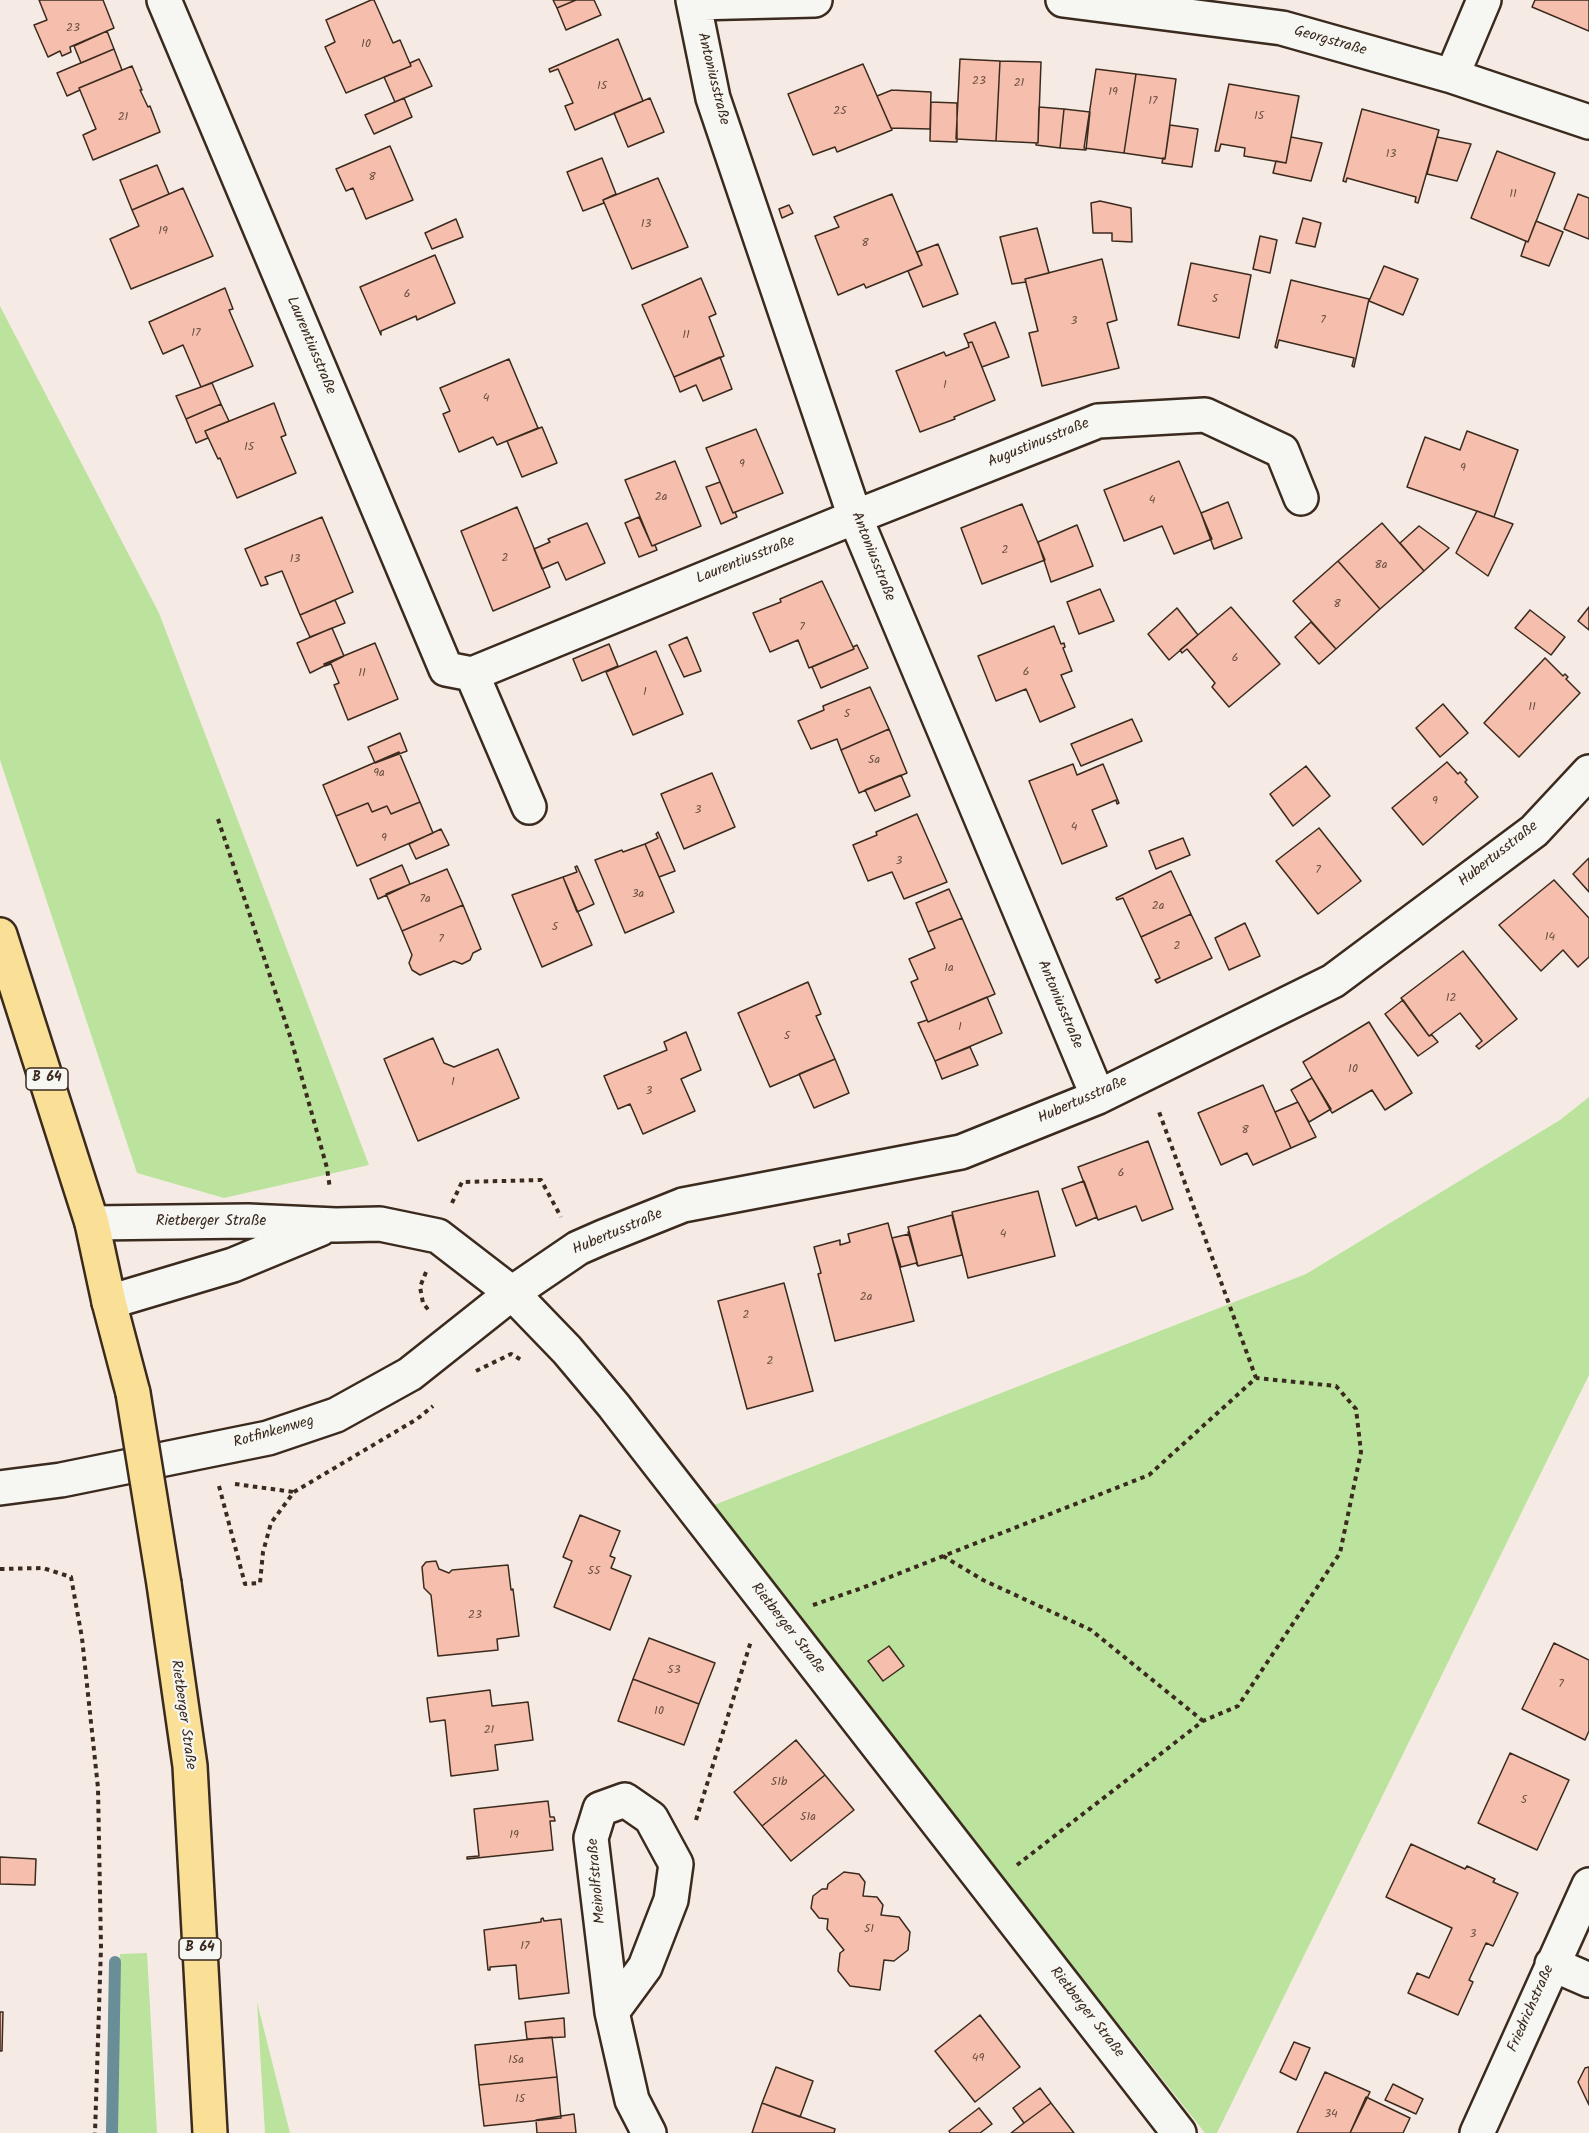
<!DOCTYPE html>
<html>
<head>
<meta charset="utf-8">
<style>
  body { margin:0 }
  canvas { display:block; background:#f6ebe4 }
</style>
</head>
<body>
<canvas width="1589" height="2133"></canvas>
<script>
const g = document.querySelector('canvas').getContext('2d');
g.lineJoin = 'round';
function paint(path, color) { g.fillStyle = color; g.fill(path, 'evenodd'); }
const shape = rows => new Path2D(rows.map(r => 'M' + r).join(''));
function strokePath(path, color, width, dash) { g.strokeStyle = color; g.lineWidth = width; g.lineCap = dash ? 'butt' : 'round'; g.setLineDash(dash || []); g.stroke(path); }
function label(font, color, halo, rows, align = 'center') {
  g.font = font + ' Kalam,sans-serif'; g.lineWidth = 4.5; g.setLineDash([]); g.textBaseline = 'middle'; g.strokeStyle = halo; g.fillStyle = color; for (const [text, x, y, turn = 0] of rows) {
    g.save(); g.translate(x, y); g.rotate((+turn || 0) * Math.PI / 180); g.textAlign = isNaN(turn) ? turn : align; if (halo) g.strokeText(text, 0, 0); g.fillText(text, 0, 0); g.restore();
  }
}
const green = shape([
  [0,306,159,613,369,1165,224,1198,137,1173,0,760],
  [1589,1097,1589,1375,1217,2133,1205,2133,709,1507,1306,1274,1560,1120],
  [147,1953,157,2133,116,2133,120,1954],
  [257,2002,290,2133,265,2133]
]);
const stream = shape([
  [112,2133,115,1962]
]);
const building = shape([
  [39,0,103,0,114,28,70,47,71,52,62,56,60,51,48,57,34,25,47,20,39,0],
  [371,0,374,0,393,43,400,40,411,66,346,93,325,47,335,42,326,20,371,0],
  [553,0,576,0,557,8,553,0],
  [576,0,594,0,601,15,566,30,557,8,576,0],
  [1535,0,1589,0,1589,31,1532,7,1535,0],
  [107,31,114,49,81,63,74,46,107,31],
  [618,39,643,101,575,130,565,106,573,103,558,69,550,72,549,69,618,39],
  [114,49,122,70,79,88,80,90,67,96,57,73,114,49],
  [419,59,432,86,395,102,384,77,411,66,410,63,419,59],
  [960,59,1000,61,996,141,956,139,960,59],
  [1000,61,1041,62,1038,143,996,141,1000,61],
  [863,64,892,130,837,152,835,147,813,155,788,94,863,64],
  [132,66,142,90,140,90,148,107,150,106,160,132,93,160,83,135,96,129,79,88,132,66],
  [1096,69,1136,74,1124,153,1084,148,1096,69],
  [1136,74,1176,79,1165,159,1124,153,1136,74],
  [1229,84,1299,96,1286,163,1244,156,1245,148,1221,144,1219,151,1215,151,1229,84],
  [892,90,931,92,930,129,891,128,877,96,892,90],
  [404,98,412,117,374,134,365,115,404,98],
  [650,98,664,132,628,147,614,113,650,98],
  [931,102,957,103,957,142,930,141,931,102],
  [1039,107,1064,109,1060,148,1036,145,1036,143,1038,143,1039,107],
  [1064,109,1090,112,1086,150,1060,148,1064,109],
  [1362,109,1439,130,1418,203,1415,202,1416,197,1347,178,1346,182,1343,181,1362,109],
  [1170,125,1198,129,1192,167,1162,163,1163,158,1165,159,1170,125],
  [1291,137,1322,143,1311,181,1273,173,1276,161,1286,163,1291,137],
  [1437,137,1471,144,1457,181,1427,174,1437,137],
  [390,146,413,200,366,219,353,188,346,191,336,169,390,146],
  [1497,151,1555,173,1528,242,1471,218,1497,151],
  [602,158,616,194,603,200,604,203,583,211,567,172,602,158],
  [157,165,169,194,132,210,120,180,157,165],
  [658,178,688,247,632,269,603,200,658,178],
  [183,188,213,256,131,289,110,239,139,226,132,210,183,188],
  [892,194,922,265,866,288,864,284,838,295,815,236,839,227,834,217,892,194],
  [1578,194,1589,198,1589,239,1564,229,1578,194],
  [1100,201,1131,208,1132,242,1112,241,1112,233,1093,233,1091,203,1100,201],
  [789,205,793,213,782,218,779,209,789,205],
  [1303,218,1321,223,1315,247,1296,243,1303,218],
  [456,219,463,237,432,249,425,233,456,219],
  [1536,221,1563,232,1549,266,1521,256,1526,241,1528,242,1536,221],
  [1037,228,1049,273,1025,279,1026,282,1012,284,1000,237,1037,228],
  [1260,236,1277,240,1270,273,1253,269,1260,236],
  [938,244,958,294,923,307,908,271,922,265,917,252,938,244],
  [435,255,455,303,417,320,416,316,381,331,381,335,360,287,435,255],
  [1102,259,1117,320,1107,323,1119,368,1042,386,1029,333,1038,331,1025,279,1102,259],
  [1191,263,1251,275,1239,338,1178,325,1191,263],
  [1384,266,1418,279,1403,315,1369,301,1384,266],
  [701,278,716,314,709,317,724,356,674,377,642,305,701,278],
  [1291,280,1369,299,1354,367,1352,366,1354,358,1279,340,1277,348,1275,347,1291,280],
  [225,288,233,309,229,310,253,366,201,387,183,345,163,354,149,322,225,288],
  [995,322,1009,357,982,367,972,342,968,343,964,334,995,322],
  [972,342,995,400,954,417,955,419,920,432,896,371,944,352,946,356,969,347,968,343,972,342],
  [720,357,732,389,703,401,696,385,680,392,674,377,720,357],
  [509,359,538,428,497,445,493,437,459,452,443,414,450,411,440,388,509,359],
  [212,383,221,404,186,419,176,396,212,383],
  [274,403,286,435,281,437,296,473,237,498,220,458,218,459,205,431,274,403],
  [221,404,229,421,205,431,208,438,196,443,186,419,221,404],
  [542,427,557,463,522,477,507,441,542,427],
  [756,429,783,493,733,513,706,448,756,429],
  [1467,431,1518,450,1494,517,1407,487,1425,437,1460,450,1467,431],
  [675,461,701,526,652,546,625,480,675,461],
  [1179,461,1212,539,1174,554,1162,526,1124,541,1104,490,1179,461],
  [720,482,733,513,735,512,737,517,721,524,706,487,720,482],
  [1228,502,1242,538,1214,549,1201,513,1228,502],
  [1022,504,1045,560,982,584,961,528,1022,504],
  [517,507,550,587,493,611,461,531,517,507],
  [1477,511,1513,524,1488,576,1456,553,1477,511],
  [322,517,353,592,300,615,282,571,265,577,268,584,261,586,245,549,322,517],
  [639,517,652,546,655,545,657,550,639,557,625,523,639,517],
  [587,523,605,563,566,580,558,562,542,569,534,549,550,542,548,539,587,523],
  [1382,523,1424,571,1380,609,1338,561,1382,523],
  [1077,525,1093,566,1051,582,1038,542,1077,525],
  [1419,526,1449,548,1424,571,1400,543,1419,526],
  [1338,561,1380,609,1336,649,1293,601,1338,561],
  [822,581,854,649,809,668,798,640,770,652,753,613,781,602,780,599,822,581],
  [1100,589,1114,621,1079,634,1067,602,1100,589],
  [335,600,345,623,310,637,300,615,335,600],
  [1231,607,1280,664,1229,707,1212,687,1215,683,1187,649,1182,653,1180,650,1231,607],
  [1589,607,1589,630,1578,621,1589,607],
  [1177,608,1198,635,1169,660,1148,634,1177,608],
  [1530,610,1565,637,1551,655,1515,628,1530,610],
  [1311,622,1336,649,1319,664,1295,637,1311,622],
  [1054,626,1061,644,1064,643,1065,647,1063,648,1072,671,1061,675,1075,707,1040,722,1026,689,996,701,978,656,1054,626],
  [332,628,344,656,310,673,297,643,332,628],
  [687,637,701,671,684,677,669,645,687,637],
  [375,643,398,699,348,720,334,685,339,683,331,664,325,666,324,664,375,643],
  [609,644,618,666,582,681,573,659,609,644],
  [857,645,868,668,821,688,812,667,854,649,853,647,857,645],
  [656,651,683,714,633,735,606,672,656,651],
  [1545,658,1563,676,1565,674,1568,677,1566,679,1580,693,1519,757,1484,723,1545,658],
  [870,687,889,729,841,750,837,739,811,749,798,721,824,710,823,706,870,687],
  [1443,704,1468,733,1440,757,1416,728,1443,704],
  [1132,719,1142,741,1081,766,1071,744,1132,719],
  [889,729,907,773,859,793,841,750,889,729],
  [400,733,407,751,375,763,368,747,400,733],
  [399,752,420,802,391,814,387,806,372,812,368,803,336,816,323,785,399,752],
  [1447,762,1458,774,1460,772,1467,780,1465,782,1478,797,1423,845,1392,808,1447,762],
  [1073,764,1077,775,1103,764,1119,803,1117,804,1116,800,1092,810,1107,846,1062,864,1029,781,1073,764],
  [1306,766,1330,796,1293,826,1270,794,1306,766],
  [712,773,735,827,684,849,661,794,712,773],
  [901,775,910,796,875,811,865,790,901,775],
  [420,802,433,833,357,866,336,816,368,803,372,812,387,806,391,814,420,802],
  [917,814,947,882,904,899,892,872,868,881,853,845,877,835,876,832,917,814],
  [1319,828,1361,881,1318,914,1276,861,1319,828],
  [441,829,449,845,416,859,409,844,441,829],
  [658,832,675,871,659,877,645,844,658,838,656,834,658,832],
  [1183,838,1190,855,1156,869,1149,851,1183,838],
  [645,844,674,912,625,933,595,860,622,850,623,852,645,844],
  [1589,858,1589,892,1573,874,1589,858],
  [402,865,410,884,378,899,370,879,402,865],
  [577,866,594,904,577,912,563,877,577,872,575,867,577,866],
  [447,869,463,905,402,931,386,894,447,869],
  [1171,871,1191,914,1141,937,1123,898,1117,900,1116,898,1171,871],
  [563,877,592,945,542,967,512,895,563,877],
  [1554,880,1589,918,1589,957,1578,967,1563,950,1541,971,1499,925,1554,880],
  [949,889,962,918,928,932,916,903,949,889],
  [463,905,481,949,473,953,470,960,462,964,454,961,420,975,412,970,409,963,412,955,402,931,463,905],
  [1191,914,1212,958,1157,983,1155,980,1160,978,1141,937,1191,914],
  [962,918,995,994,928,1022,911,982,918,979,909,959,935,948,928,932,962,918],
  [1245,923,1260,956,1229,970,1215,938,1245,923],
  [1463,951,1517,1019,1479,1049,1476,1046,1482,1041,1460,1013,1429,1036,1401,998,1463,951],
  [808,982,821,1014,816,1016,835,1059,770,1087,738,1013,808,982],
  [987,997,1002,1033,935,1061,918,1023,927,1020,928,1022,987,997],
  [1403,1000,1429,1036,1432,1035,1438,1042,1418,1056,1385,1014,1403,1000],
  [1369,1022,1412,1093,1385,1110,1372,1090,1332,1113,1303,1062,1369,1022],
  [686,1032,701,1070,681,1079,695,1111,643,1134,630,1104,618,1109,604,1076,667,1050,664,1042,686,1032],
  [433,1038,444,1063,454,1067,498,1049,519,1098,418,1141,384,1059,433,1038],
  [970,1047,978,1065,942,1079,935,1061,970,1047],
  [835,1059,849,1093,814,1108,799,1074,835,1059],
  [1312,1078,1331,1109,1309,1122,1291,1090,1312,1078],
  [1263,1085,1291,1148,1253,1165,1247,1153,1221,1165,1198,1113,1263,1085],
  [1298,1102,1316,1137,1291,1148,1275,1112,1298,1102],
  [1148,1141,1173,1209,1142,1221,1136,1206,1098,1220,1078,1167,1148,1141],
  [1084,1181,1097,1217,1076,1226,1062,1189,1084,1181],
  [1038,1191,1055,1256,968,1278,952,1212,1038,1191],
  [952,1215,962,1255,918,1266,908,1227,952,1215],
  [888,1223,914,1321,835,1341,818,1274,821,1273,814,1247,840,1240,840,1245,850,1242,848,1234,888,1223],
  [908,1232,918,1266,916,1263,901,1267,892,1238,909,1234,908,1232],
  [784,1283,813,1391,747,1409,718,1301,784,1283],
  [580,1515,620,1531,610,1556,615,1558,611,1568,631,1576,610,1630,554,1607,572,1561,563,1557,580,1515],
  [436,1561,439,1569,449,1573,452,1570,508,1565,511,1590,513,1589,519,1636,497,1639,498,1650,438,1656,431,1595,424,1588,422,1567,426,1562,436,1561],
  [649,1638,715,1663,699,1704,633,1679,649,1638],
  [1554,1643,1589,1660,1589,1731,1585,1740,1522,1709,1554,1643],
  [889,1646,904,1666,883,1681,868,1661,889,1646],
  [633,1679,699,1704,684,1745,618,1721,633,1679],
  [490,1690,492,1706,528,1702,533,1740,495,1745,498,1770,451,1776,445,1720,430,1722,427,1698,490,1690],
  [796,1740,825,1775,762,1826,734,1792,796,1740],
  [1510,1753,1569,1780,1537,1850,1478,1823,1510,1753],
  [825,1775,854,1810,791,1861,762,1826,825,1775],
  [548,1801,550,1817,554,1817,555,1821,550,1821,553,1850,467,1859,467,1857,479,1856,474,1809,548,1801],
  [1411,1844,1465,1869,1467,1866,1495,1879,1493,1882,1518,1893,1493,1946,1486,1943,1469,1980,1473,1982,1458,2015,1408,1993,1417,1973,1429,1978,1452,1928,1386,1897,1411,1844],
  [0,1857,36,1859,35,1885,0,1884,0,1857],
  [844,1872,859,1874,865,1882,863,1896,877,1897,883,1905,881,1915,899,1917,910,1932,908,1950,894,1961,884,1960,880,1990,850,1986,838,1971,840,1953,844,1950,827,1929,828,1919,819,1918,811,1908,813,1896,822,1889,827,1889,828,1884,844,1872],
  [543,1918,544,1921,561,1919,569,1993,519,1999,516,1965,490,1967,490,1970,488,1970,484,1930,541,1922,541,1919,543,1918],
  [0,2012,3,2012,2,2051,0,2051,0,2012],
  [980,2015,1020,2067,975,2102,935,2051,980,2015],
  [564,2018,565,2037,527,2039,525,2022,564,2018],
  [552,2037,557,2077,479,2085,475,2045,552,2037],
  [1294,2042,1310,2048,1296,2080,1280,2072,1294,2042],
  [776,2067,813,2081,800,2117,762,2103,776,2067],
  [1589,2067,1589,2105,1578,2082,1585,2068,1589,2067],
  [1325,2072,1370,2092,1350,2133,1297,2133,1325,2072],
  [557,2077,561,2118,484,2126,479,2085,557,2077],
  [1393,2084,1423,2099,1416,2114,1385,2100,1393,2084],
  [1040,2088,1051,2103,1024,2123,1013,2108,1040,2088],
  [1366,2097,1410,2118,1403,2133,1350,2133,1366,2097],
  [762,2103,835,2129,834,2133,752,2133,762,2103],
  [1051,2103,1074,2133,1011,2133,1024,2123,1051,2103],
  [979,2108,992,2124,980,2133,950,2133,949,2131,979,2108],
  [574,2114,576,2133,537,2133,536,2120,574,2114]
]);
const path = shape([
  [218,819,291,1039,327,1168,330,1189],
  [452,1203,462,1182,541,1180,561,1217],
  [426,1272,420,1287,423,1303,430,1312],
  [476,1371,511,1354,523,1361],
  [235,1484,294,1492],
  [219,1486,245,1584,260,1583,263,1552,271,1523,294,1492,417,1419,433,1406],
  [943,1556,983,1580,1091,1630,1203,1721],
  [0,1569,43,1568,71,1577,82,1638,98,1788,101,1947,95,2133],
  [813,1605,862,1588,1149,1475,1256,1378,1158,1109],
  [696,1820,751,1641],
  [1017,1865,1203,1721,1238,1706,1340,1553,1361,1452,1356,1409,1336,1386,1256,1378]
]);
const minor = shape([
  [164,0,446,669,472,674,529,807],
  [693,0,713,98,855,517,1098,1097],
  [1063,0,1282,28,1452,76,1589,122],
  [694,3,815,0],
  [1452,76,1484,0],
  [472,674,855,517,1098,421,1205,415,1282,451,1301,498],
  [92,1223,248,1221,336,1225,380,1224,438,1236,512,1293,567,1350,614,1406,1179,2133],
  [109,1302,233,1265,320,1229],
  [0,1488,61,1480,268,1438,336,1415,410,1374,512,1293,578,1248,603,1237,683,1205,961,1152,1098,1097,1333,981,1534,831,1589,772],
  [1552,1964,1589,1980],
  [612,2012,645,1967,671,1900,676,1864,651,1818,625,1800,600,1809,591,1838,612,2012,632,2100,649,2133],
  [1477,2133,1589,1885]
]);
const primary = shape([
  [0,935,92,1223,109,1302,133,1393],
  [164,1584,190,1766,210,2133]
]);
const primaryBridge = shape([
  [133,1393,164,1584]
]);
const numberNames = [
  ["23",73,29],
  ["10",366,45],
  ["23",979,82],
  ["21",1019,84],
  ["15",602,87],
  ["19",1113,93],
  ["17",1153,102],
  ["25",840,112],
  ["15",1259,117],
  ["21",123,118],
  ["13",1391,155],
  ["8",372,178],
  ["11",1513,195],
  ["13",646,225],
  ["19",163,232],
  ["8",865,244],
  ["6",407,295],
  ["5",1215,300],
  ["7",1323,321],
  ["3",1074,322],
  ["17",196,334],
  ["11",686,336],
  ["1",945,386],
  ["4",486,399],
  ["15",249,448],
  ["9",742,465],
  ["9",1463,469],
  ["2a",661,498],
  ["4",1152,501],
  ["2",1005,551],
  ["2",505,559],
  ["13",295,560],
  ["8a",1381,566],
  ["8",1337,605],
  ["7",802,628],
  ["6",1235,659],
  ["6",1026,673],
  ["11",362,674],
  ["1",645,693],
  ["11",1532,708],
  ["5",847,715],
  ["5a",874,761],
  ["9a",379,774],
  ["9",1435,802],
  ["3",698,811],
  ["4",1074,828],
  ["9",384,839],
  ["3",899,862],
  ["7",1318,871],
  ["3a",638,895],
  ["7a",425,900],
  ["2a",1158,907],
  ["5",555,928],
  ["14",1550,938],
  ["7",441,940],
  ["2",1177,947],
  ["1a",949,969],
  ["12",1451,999],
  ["1",960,1028],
  ["5",787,1037],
  ["10",1353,1070],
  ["1",453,1083],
  ["3",649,1092],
  ["8",1245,1131],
  ["6",1121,1174],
  ["4",1003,1235],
  ["2a",866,1298],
  ["2",746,1316],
  ["2",770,1362],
  ["55",594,1572],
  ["23",475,1616],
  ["53",674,1671],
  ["7",1561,1685],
  ["10",659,1712],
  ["21",489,1731],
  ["51b",779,1783],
  ["5",1524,1801],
  ["51a",808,1818],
  ["19",514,1836],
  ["51",869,1930],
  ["3",1473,1935],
  ["17",525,1947],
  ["49",978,2059],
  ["15a",516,2061],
  ["15",520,2100],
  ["34",1331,2115]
];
const shields = [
  [47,1079,42],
  [200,1949,42]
];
const shieldNames = [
  ["B 64",47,1079],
  ["B 64",200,1949]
];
const streetNames = [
  ["Georgstraße",1330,42,16],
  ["Antoniusstraße",712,79,76],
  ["Laurentiusstraße",310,346,67],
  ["Augustinusstraße",1039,444,-22],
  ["Antoniusstraße",872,557,68],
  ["Laurentiusstraße",746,561,-22],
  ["Hubertusstraße",1499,855,-38],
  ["Antoniusstraße",1059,1005,67],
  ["Hubertusstraße",1083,1101,-24],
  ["Rietberger Straße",211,1222],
  ["Hubertusstraße",618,1233,-23],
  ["Rotfinkenweg",274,1433,-16],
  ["Rietberger Straße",787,1629,52],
  ["Rietberger Straße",182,1715,82],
  ["Meinolfstraße",598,1881,-95],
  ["Friedrichstraße",1532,2009,-66],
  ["Rietberger Straße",1086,2013,52]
];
paint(green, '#bce39e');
strokePath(stream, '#698e98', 12);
paint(building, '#f6beac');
strokePath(building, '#3b2a1e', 1.5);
strokePath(minor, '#3b2a1e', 38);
strokePath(primary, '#3b2a1e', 38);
strokePath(path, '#3b2a1e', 4, [4.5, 4.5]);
strokePath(minor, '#f6f6f2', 33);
strokePath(primary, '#fadf96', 33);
strokePath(primaryBridge, '#3b2a1e', 38, []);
strokePath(primaryBridge, '#fadf96', 33);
label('12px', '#6a4f42', null, numberNames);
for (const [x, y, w] of shields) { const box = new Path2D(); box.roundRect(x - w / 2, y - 11, w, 22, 4.5); g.fillStyle = '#f6f6f2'; g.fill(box); strokePath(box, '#3b2a1e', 1.5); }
label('bold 14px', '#3b2a1e', null, shieldNames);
label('15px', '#3b2a1e', '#f6f6f2', streetNames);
</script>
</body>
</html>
